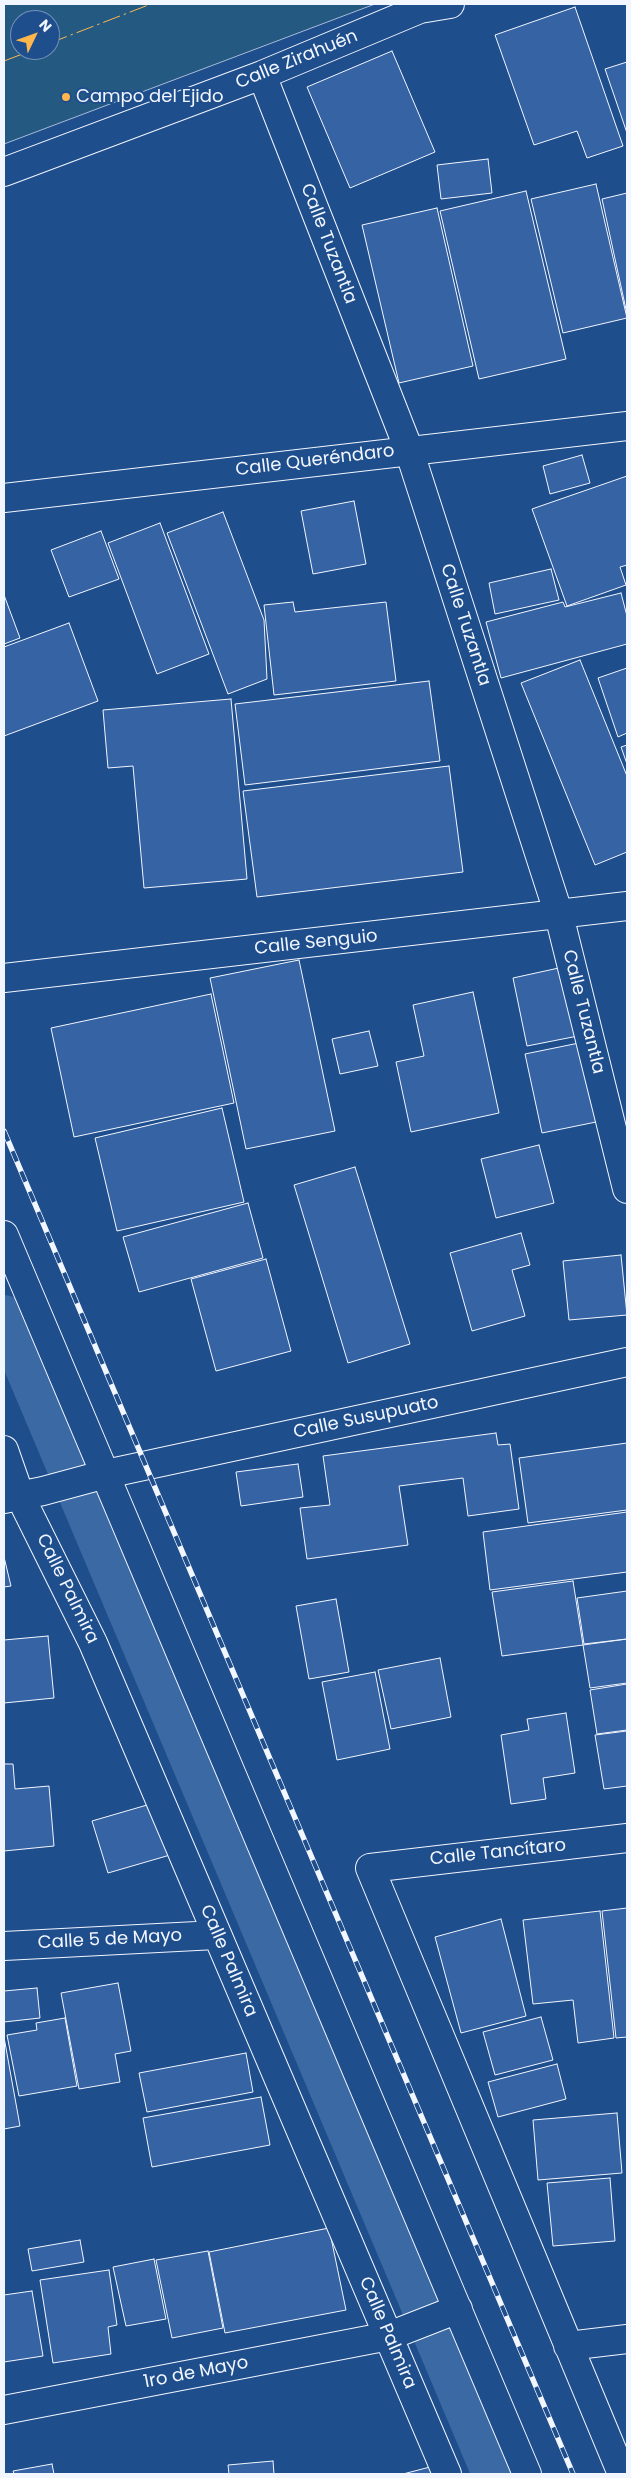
<!DOCTYPE html>
<html>
<head>
<meta charset="utf-8">
<style>
  body { margin:0 }
  #map { position:relative; width:631px; height:2478px; overflow:hidden; background:#1f4e8c; font-family:Poppins,sans-serif }
  canvas { display:block }
  .frame { position:absolute; inset:0; border:5px solid #f2f6ff; pointer-events:none }
  .north { position:absolute; left:10px; top:10px; width:50px; height:50px; box-sizing:border-box; background:#1f4e8c; border:1px solid #7391ba; border-radius:50%; rotate:48deg; font-size:14px; font-weight:700; line-height:20px; text-align:center; color:#f2f6ff }
  .north::after { content:''; display:block; margin:auto; width:18px; height:22px; background:#ffb74d; clip-path:polygon(50% 0,100% 100%,50% 72%,0 100%) }
</style>
</head>
<body>
<div id="map">
<canvas width="631" height="2478"></canvas>
<div class="frame"></div>
<div class="north">N</div>
</div>
<script>
const g = document.querySelector('canvas').getContext('2d');
g.lineJoin = 'round';
function paint(path, color) { g.fillStyle = color; g.fill(path, 'evenodd'); }
const shape = rows => new Path2D(rows.map(r => 'M' + r).join(''));
function strokePath(path, color, width, dash) { g.strokeStyle = color; g.lineWidth = width; g.lineCap = dash ? 'butt' : 'round'; g.setLineDash(dash || []); g.stroke(path); }
function label(font, color, halo, rows, align = 'center') {
  g.font = font + ' Poppins,sans-serif'; g.lineWidth = 4; g.setLineDash([]); g.textBaseline = 'middle'; g.strokeStyle = halo; g.fillStyle = color; for (const [text, x, y, turn = 0] of rows) {
    g.save(); g.translate(x, y); g.rotate((+turn || 0) * Math.PI / 180); g.textAlign = isNaN(turn) ? turn : align; if (halo) g.strokeText(text, 0, 0); g.fillText(text, 0, 0); g.restore();
  }
}
const green = shape([
  [4,4,375,4,4,144,4,4],
  [20,20,50,20,50,50,20,50,20,20]
]);
const canal = shape([
  [4,1316,493,2474]
]);
const building = shape([
  [575,7,623,146,587,158,577,131,534,145,495,35,575,7],
  [392,51,435,152,350,188,307,87,392,51],
  [627,62,627,133,605,69,627,62],
  [488,159,492,193,441,199,437,165,488,159],
  [596,184,627,318,563,333,531,199,596,184],
  [526,191,566,359,479,379,440,211,526,191],
  [627,193,627,314,602,199,627,193],
  [437,208,473,366,399,383,362,225,437,208],
  [582,455,590,483,550,494,543,466,582,455],
  [627,476,627,565,620,567,626,585,567,606,532,509,627,476],
  [354,501,366,564,313,574,301,511,354,501],
  [223,512,264,620,267,679,228,694,167,533,223,512],
  [160,523,209,654,157,674,108,543,160,523],
  [101,531,119,579,69,597,51,550,101,531],
  [551,569,559,600,495,614,489,583,551,569],
  [621,593,627,616,627,644,501,678,486,622,563,602,565,607,621,593],
  [4,595,20,638,4,644,4,595],
  [293,602,295,612,386,602,396,681,274,695,264,605,293,602],
  [69,623,98,701,4,736,4,647,69,623],
  [580,660,627,776,627,852,595,865,521,683,580,660],
  [627,668,627,733,618,737,598,678,627,668],
  [429,681,440,761,245,785,235,704,429,681],
  [231,699,247,879,144,888,133,766,108,768,103,710,231,699],
  [627,745,627,764,621,747,627,745],
  [449,766,463,872,257,897,243,791,449,766],
  [299,960,335,1131,246,1149,210,978,299,960],
  [568,966,583,1035,527,1046,513,978,568,966],
  [473,992,499,1113,411,1132,396,1062,424,1056,413,1005,473,992],
  [211,994,234,1103,74,1137,51,1028,211,994],
  [369,1031,378,1066,340,1074,332,1039,369,1031],
  [584,1042,601,1121,542,1133,525,1054,584,1042],
  [222,1108,244,1202,117,1231,95,1138,222,1108],
  [539,1145,554,1203,496,1218,481,1159,539,1145],
  [355,1167,410,1344,348,1363,294,1185,355,1167],
  [248,1203,263,1258,139,1292,123,1237,248,1203],
  [521,1233,530,1265,512,1270,525,1316,472,1331,450,1253,521,1233],
  [621,1255,627,1315,569,1320,563,1261,621,1255],
  [266,1259,291,1351,216,1371,191,1279,266,1259],
  [496,1433,498,1445,510,1444,519,1509,468,1516,463,1478,399,1486,408,1545,307,1559,300,1508,330,1505,323,1456,496,1433],
  [627,1443,627,1510,528,1523,519,1458,627,1443],
  [298,1464,303,1497,241,1506,236,1472,298,1464],
  [627,1512,627,1572,490,1590,483,1532,627,1512],
  [4,1557,11,1586,4,1587,4,1557],
  [573,1581,583,1645,502,1656,492,1592,573,1581],
  [627,1591,627,1639,584,1644,577,1598,627,1591],
  [336,1599,349,1672,309,1679,296,1606,336,1599],
  [48,1636,54,1698,4,1703,4,1640,48,1636],
  [627,1639,627,1683,590,1688,583,1645,627,1639],
  [440,1658,451,1717,391,1729,378,1670,440,1658],
  [375,1672,390,1749,337,1760,322,1682,375,1672],
  [627,1684,627,1730,597,1734,590,1690,627,1684],
  [566,1713,575,1773,543,1778,546,1799,511,1804,501,1735,529,1730,527,1719,566,1713],
  [627,1731,627,1786,604,1789,595,1735,627,1731],
  [4,1764,13,1764,15,1789,49,1786,54,1846,4,1851,4,1764],
  [154,1803,170,1855,108,1873,92,1821,154,1803],
  [627,1908,627,2037,616,2038,602,1911,627,1908],
  [600,1911,614,2038,578,2043,573,2000,533,2004,523,1920,600,1911],
  [501,1919,526,2016,461,2033,435,1937,501,1919],
  [118,1983,131,2051,115,2054,120,2082,79,2089,61,1993,118,1983],
  [37,1988,40,2018,4,2022,4,1991,37,1988],
  [541,2017,553,2060,495,2075,483,2032,541,2017],
  [65,2018,77,2086,19,2096,7,2035,37,2030,36,2023,65,2018],
  [4,2037,20,2126,4,2129,4,2037],
  [246,2053,253,2092,147,2112,139,2073,246,2053],
  [557,2064,566,2099,498,2117,488,2082,557,2064],
  [261,2097,270,2145,152,2167,143,2118,261,2097],
  [617,2113,622,2173,538,2180,533,2120,617,2113],
  [610,2178,615,2241,553,2246,547,2183,610,2178],
  [329,2228,346,2310,225,2333,209,2252,329,2228],
  [80,2240,84,2262,32,2271,28,2249,80,2240],
  [208,2251,223,2328,172,2338,156,2260,208,2251],
  [154,2259,166,2319,126,2326,113,2267,154,2259],
  [109,2270,117,2325,108,2327,111,2354,53,2363,40,2280,109,2270],
  [32,2291,43,2356,4,2362,4,2295,32,2291],
  [273,2461,274,2474,229,2474,228,2465,273,2461],
  [52,2464,54,2474,14,2474,13,2471,52,2464],
  [430,2467,432,2474,403,2474,430,2467]
]);
const minor = shape([
  [262,75,409,450,559,915,627,1189],
  [4,172,262,75,420,9,450,4],
  [4,498,627,426],
  [4,978,627,906],
  [4,1235,527,2474],
  [4,1450,20,1496,93,1643,447,2474],
  [4,1499,43,1491,106,1474,627,1362],
  [4,1946,216,1935],
  [568,2346,627,2339],
  [4,2410,389,2336,458,2309],
  [622,2474,370,1868,627,1838]
]);
const rail = shape([
  [4,1131,573,2474]
]);
const power = shape([
  [50,43,151,4],
  [4,61,33,50]
]);
const markers = [
  [66,97,5,"#ffb74d"]
];
const streetNames = [
  ["Calle Zirahuén",297,60,-22],
  ["Calle Tuzantla",328,244,69],
  ["Calle Queréndaro",315,461,-7],
  ["Calle Tuzantla",465,625,72],
  ["Calle Senguio",316,943,-6],
  ["Calle Tuzantla",583,1012,76],
  ["Calle Susupuato",366,1418,-12],
  ["Calle Palmira",67,1589,64],
  ["Calle Tancítaro",498,1853,-6],
  ["Calle 5 de Mayo",110,1940,-3],
  ["Calle Palmira",228,1961,67],
  ["Calle Palmira",387,2333,67],
  ["1ro de Mayo",196,2373,-11]
];
const poiNames = [
  ["Campo del Ejido",76,97]
];
paint(green, '#245a82');
strokePath(green, '#a8bbd7', 1);
strokePath(canal, '#3b69a3', 42);
paint(building, '#3563a3');
strokePath(building, '#f2f6ff', 1);
strokePath(minor, '#f2f6ff', 30);
strokePath(minor, '#1f4e8c', 28);
strokePath(rail, '#f2f6ff', 5.5);
strokePath(rail, '#1f4e8c', 4, [11]);
strokePath(power, '#ffb74d', 1, [18, 4, 2.5, 4]);
for (const [x, y, r, color] of markers) { const dot = new Path2D(); dot.arc(x, y, r, 0, 2 * Math.PI); g.fillStyle = color; g.fill(dot); strokePath(dot, '#1f4e8c', 2); }
label('18px', '#f2f6ff', '#1f4e8c', streetNames);
label('18px', '#f2f6ff', '#1f4e8c', poiNames, 'left');
</script>
</body>
</html>
